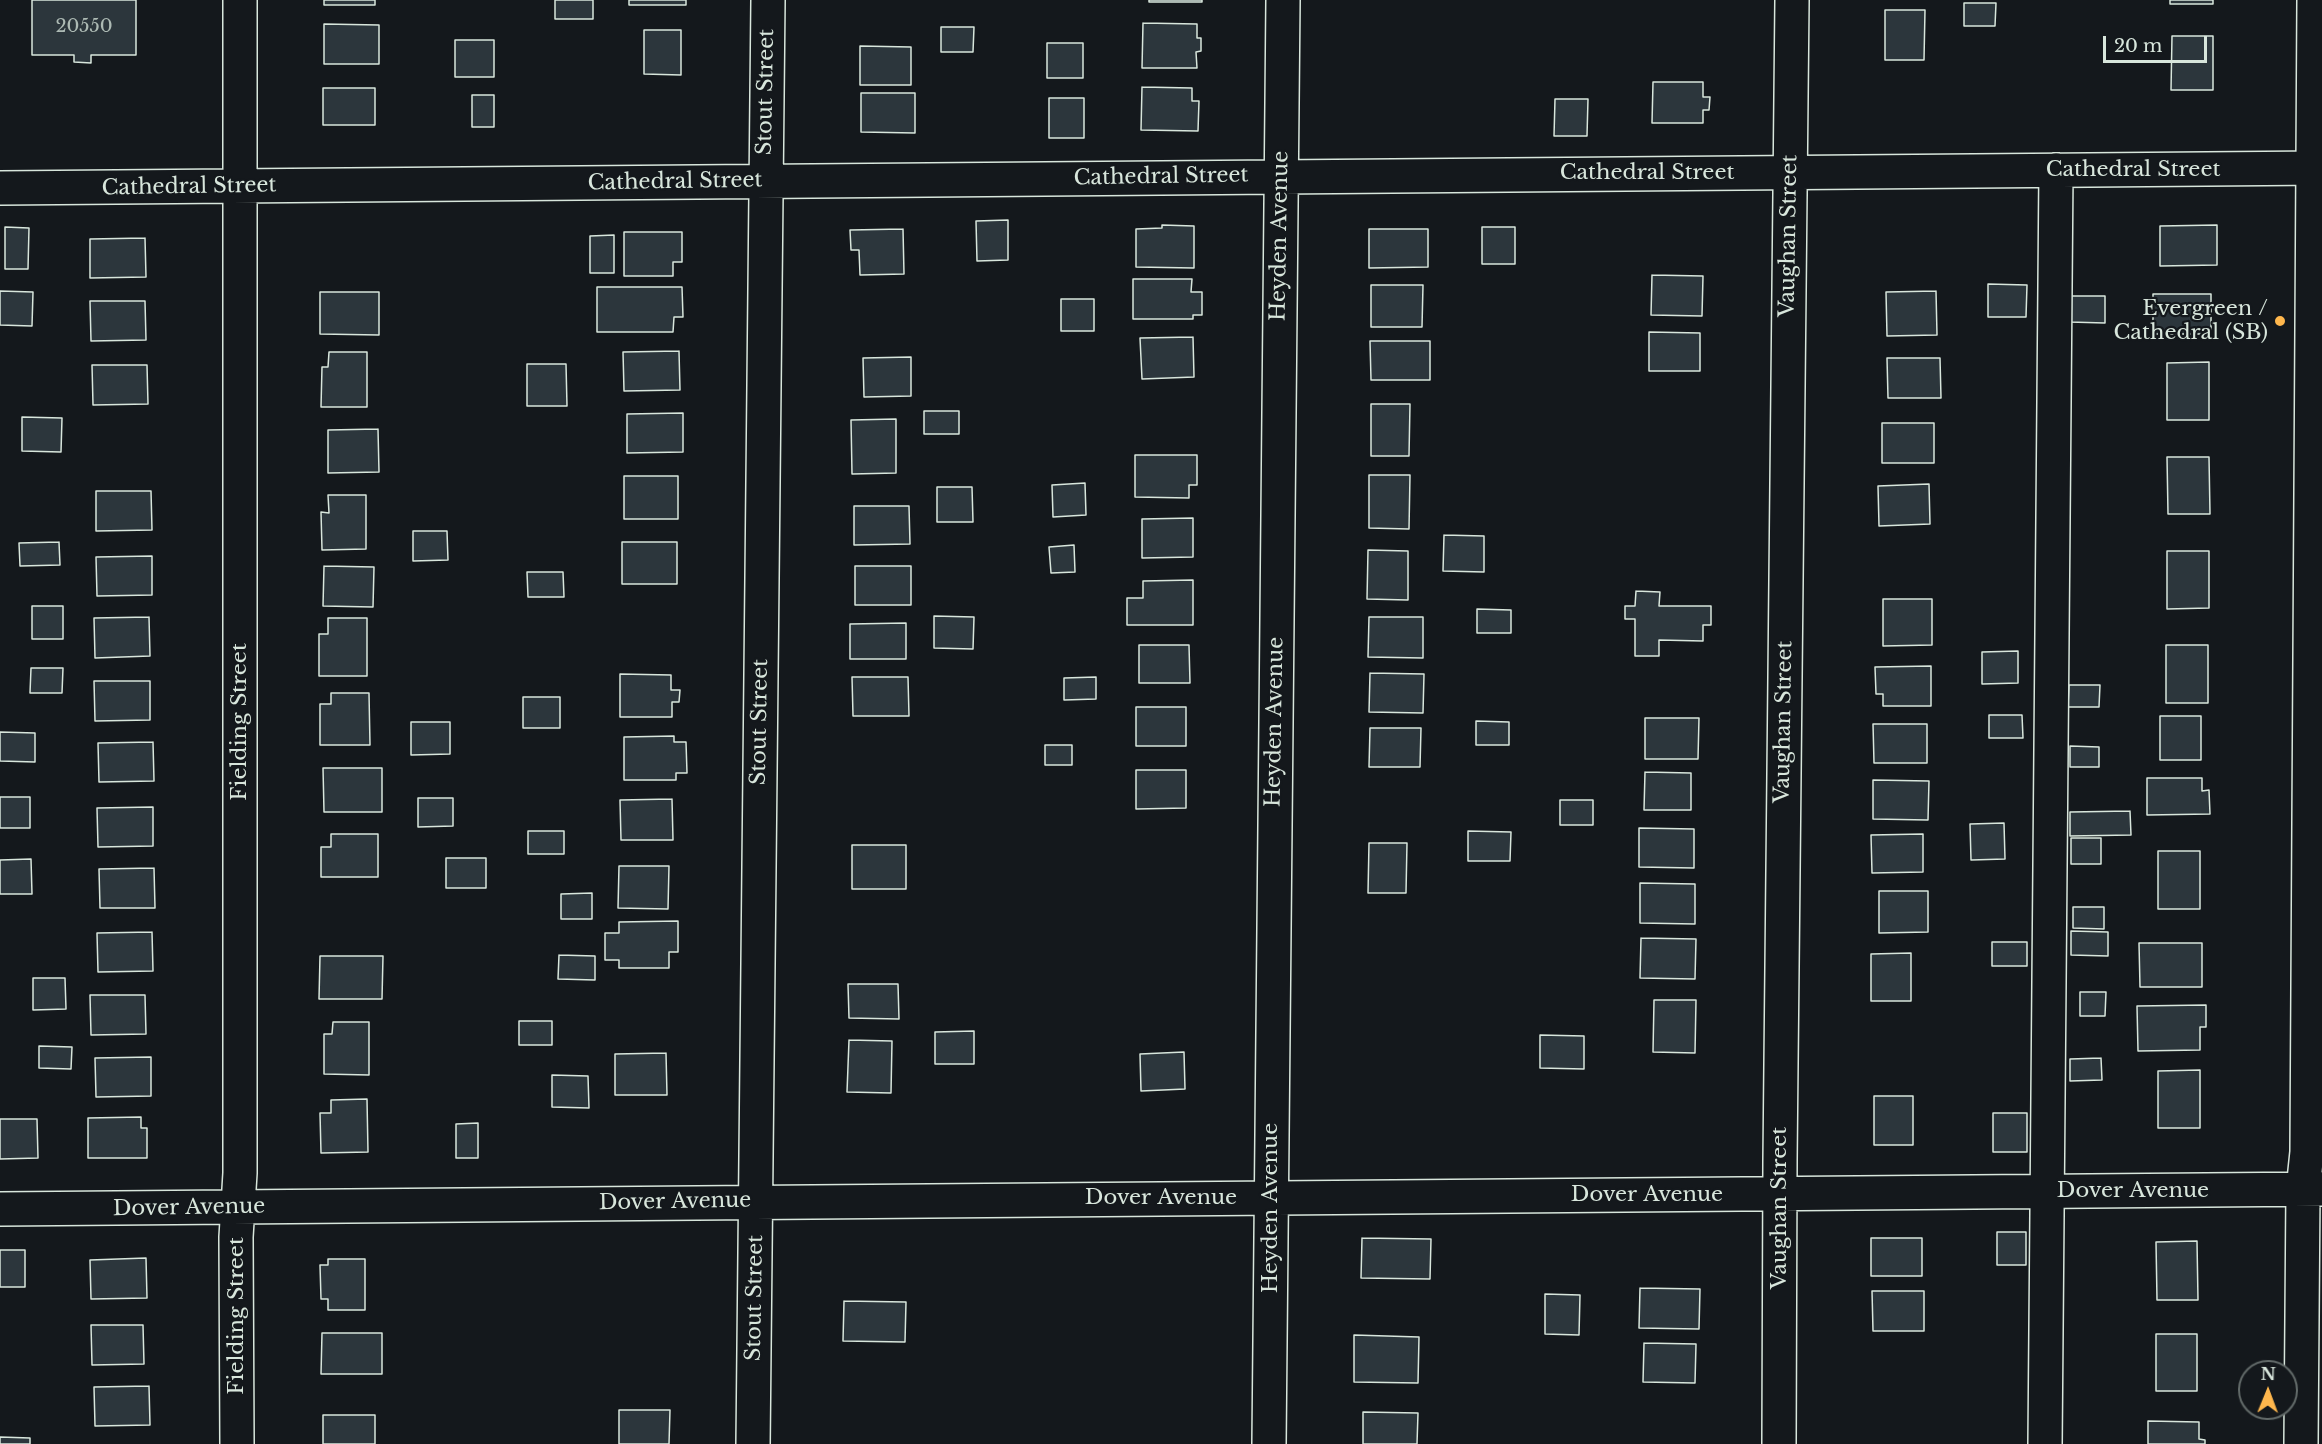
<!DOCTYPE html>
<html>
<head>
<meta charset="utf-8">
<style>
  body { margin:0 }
  #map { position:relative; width:2322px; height:1444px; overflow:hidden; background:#14181c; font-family:"Libre Baskerville",serif }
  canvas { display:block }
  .north { position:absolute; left:2238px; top:1360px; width:60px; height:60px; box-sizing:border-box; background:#14181c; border:2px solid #626a69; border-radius:50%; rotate:1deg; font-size:16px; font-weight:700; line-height:24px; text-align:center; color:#d8e6dc }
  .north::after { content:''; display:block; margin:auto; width:21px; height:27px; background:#ffb74d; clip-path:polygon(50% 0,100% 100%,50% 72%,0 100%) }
  .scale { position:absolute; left:2103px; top:36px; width:104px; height:27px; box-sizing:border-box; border:3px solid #d8e6dc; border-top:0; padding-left:8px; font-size:18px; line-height:21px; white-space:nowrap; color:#d8e6dc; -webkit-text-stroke:4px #14181c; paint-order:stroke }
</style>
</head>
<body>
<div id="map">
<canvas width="2322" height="1444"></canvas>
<div class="north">N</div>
<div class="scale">20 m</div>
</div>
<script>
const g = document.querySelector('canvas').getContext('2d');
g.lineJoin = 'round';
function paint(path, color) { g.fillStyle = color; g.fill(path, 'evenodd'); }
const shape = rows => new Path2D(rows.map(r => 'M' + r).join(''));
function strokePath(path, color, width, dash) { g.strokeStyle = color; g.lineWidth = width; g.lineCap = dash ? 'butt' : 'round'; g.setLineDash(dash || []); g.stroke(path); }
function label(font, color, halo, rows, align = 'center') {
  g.font = font + ' "Libre Baskerville",serif'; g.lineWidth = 4.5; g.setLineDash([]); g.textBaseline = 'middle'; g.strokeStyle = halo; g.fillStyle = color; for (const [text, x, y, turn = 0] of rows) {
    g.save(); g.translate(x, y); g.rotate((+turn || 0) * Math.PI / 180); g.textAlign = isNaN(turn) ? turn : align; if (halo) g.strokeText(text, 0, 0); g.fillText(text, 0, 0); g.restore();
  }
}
const building = shape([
  [32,0,136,0,136,55,91,55,91,63,74,62,74,55,32,55,32,0],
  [324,0,375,0,375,5,324,5,324,0],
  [555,0,593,0,593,19,555,19,555,0],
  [629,0,686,0,686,5,629,5,629,0],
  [1149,0,1202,0,1202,2,1149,2,1149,0],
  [2170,0,2213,0,2213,4,2170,4,2170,0],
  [1964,3,1996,3,1995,26,1964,26,1964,3],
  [1885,10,1925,10,1924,60,1885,60,1885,10],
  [1143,23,1197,24,1197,38,1201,38,1201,51,1196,52,1197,68,1142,68,1143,23],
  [324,24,379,25,379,64,324,64,324,24],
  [941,27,974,27,973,52,941,52,941,27],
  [644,30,681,30,681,75,644,74,644,30],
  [2172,36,2213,36,2213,90,2171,90,2172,36],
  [455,40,494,40,494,77,455,77,455,40],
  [1047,43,1083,43,1083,78,1047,78,1047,43],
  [860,46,911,47,911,85,860,85,860,46],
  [1653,82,1703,82,1703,97,1710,97,1709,110,1703,110,1703,123,1652,123,1653,82],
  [1142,87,1192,88,1192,101,1199,101,1198,131,1141,130,1142,87],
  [323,88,375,88,375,125,323,125,323,88],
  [861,93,915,93,915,133,861,132,861,93],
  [472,95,494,95,494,127,472,127,472,95],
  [1049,98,1084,98,1084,138,1049,138,1049,98],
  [1555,99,1588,99,1587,136,1554,136,1555,99],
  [1008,220,1008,260,977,261,976,221,1008,220],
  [1162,225,1194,226,1194,268,1136,267,1136,229,1162,228,1162,225],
  [2217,225,2217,265,2160,266,2160,226,2217,225],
  [5,227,29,228,28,269,5,269,5,227],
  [1482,227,1515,227,1515,264,1482,264,1482,227],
  [903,229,904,274,860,275,859,250,851,250,850,230,903,229],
  [1369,229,1428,229,1428,267,1369,268,1369,229],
  [624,232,682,232,682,262,673,262,673,276,624,276,624,232],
  [614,235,614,273,590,273,590,236,614,235],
  [145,238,146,277,90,278,90,239,145,238],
  [1652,275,1703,276,1702,316,1651,315,1652,275],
  [1133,279,1192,279,1191,292,1202,292,1202,315,1193,315,1193,319,1133,319,1133,279],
  [1988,284,2027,285,2026,317,1988,317,1988,284],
  [1371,285,1423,285,1422,327,1371,327,1371,285],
  [597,287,682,287,683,317,674,317,673,332,597,332,597,287],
  [0,291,33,292,32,326,0,325,0,291],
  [1936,291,1937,335,1887,336,1886,292,1936,291],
  [320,292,379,292,379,335,320,334,320,292],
  [2153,294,2211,294,2211,334,2153,334,2153,294],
  [2069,296,2105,296,2105,323,2069,322,2069,296],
  [1061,299,1094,299,1094,331,1061,331,1061,299],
  [90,301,145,301,146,340,91,341,90,301],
  [1649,332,1700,333,1700,371,1649,371,1649,332],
  [1193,337,1194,377,1142,379,1140,338,1193,337],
  [1370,341,1430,341,1430,380,1371,380,1370,341],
  [679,351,680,390,624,391,623,352,679,351],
  [329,352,367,352,367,407,321,407,322,367,328,367,329,352],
  [911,357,911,396,864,397,863,358,911,357],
  [1887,358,1940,358,1941,398,1888,398,1887,358],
  [2209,362,2209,420,2167,420,2167,363,2209,362],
  [527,364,566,364,567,406,527,406,527,364],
  [92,365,147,365,148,404,93,405,92,365],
  [1371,404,1410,404,1409,456,1371,456,1371,404],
  [924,411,959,411,959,434,924,434,924,411],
  [683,413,683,452,627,453,627,414,683,413],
  [22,417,62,418,61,452,22,451,22,417],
  [896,419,896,473,852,474,851,420,896,419],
  [1882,423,1934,423,1934,463,1882,463,1882,423],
  [378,429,379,472,328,473,328,430,378,429],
  [1135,455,1197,455,1197,485,1189,485,1189,498,1135,497,1135,455],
  [2167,457,2209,457,2210,514,2168,514,2167,457],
  [1369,475,1410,475,1409,529,1369,528,1369,475],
  [624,476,678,476,678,519,624,519,624,476],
  [1085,483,1086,515,1053,517,1052,485,1085,483],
  [1929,484,1930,524,1879,526,1878,486,1929,484],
  [937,487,972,487,973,522,937,522,937,487],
  [96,491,151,491,152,530,96,531,96,491],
  [328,495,366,495,366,549,322,550,321,512,329,513,328,495],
  [854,506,909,506,910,544,854,545,854,506],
  [1193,518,1193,557,1142,558,1142,519,1193,518],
  [413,531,447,531,448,560,413,561,413,531],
  [1444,535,1484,536,1484,572,1443,571,1444,535],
  [59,542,60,565,20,566,19,543,59,542],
  [622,542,677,542,677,584,622,584,622,542],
  [1074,545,1075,572,1051,573,1049,547,1074,545],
  [1368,550,1408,551,1408,600,1367,599,1368,550],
  [2167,551,2209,551,2209,608,2167,609,2167,551],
  [152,556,152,595,97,596,96,557,152,556],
  [324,566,374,567,373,607,323,606,324,566],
  [855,566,911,566,911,605,855,605,855,566],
  [527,572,563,572,564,597,528,597,527,572],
  [1193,580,1193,625,1127,625,1127,598,1143,598,1143,581,1193,580],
  [1636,591,1660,592,1659,606,1711,606,1711,625,1703,625,1703,641,1659,640,1659,656,1635,656,1635,619,1625,619,1625,606,1635,606,1636,591],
  [1883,599,1932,599,1932,645,1883,646,1883,599],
  [32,606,63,606,63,639,32,639,32,606],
  [1477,609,1511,610,1511,633,1477,633,1477,609],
  [934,616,974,617,973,649,934,648,934,616],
  [149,617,150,656,95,658,94,618,149,617],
  [1369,617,1423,617,1423,658,1368,657,1369,617],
  [328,618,367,618,367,676,319,676,319,634,328,634,328,618],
  [906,623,906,659,850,659,850,624,906,623],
  [1139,645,1189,645,1190,683,1139,683,1139,645],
  [2166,645,2208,645,2208,703,2166,703,2166,645],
  [2018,651,2018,683,1982,684,1982,652,2018,651],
  [1931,666,1931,706,1883,706,1883,694,1876,694,1875,667,1931,666],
  [31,668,63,668,62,693,30,693,31,668],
  [1370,673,1424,674,1423,713,1369,712,1370,673],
  [620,674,671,675,671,690,680,690,679,702,672,702,672,717,620,717,620,674],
  [852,677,908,677,909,716,853,716,852,677],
  [1096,677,1096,699,1064,700,1064,678,1096,677],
  [94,681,150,681,150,720,95,721,94,681],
  [2069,685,2100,685,2099,707,2068,707,2069,685],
  [331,693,369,693,370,745,320,745,320,704,331,704,331,693],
  [523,697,560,697,560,728,523,728,523,697],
  [1136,707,1186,707,1186,746,1136,746,1136,707],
  [1989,715,2022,715,2023,738,1989,738,1989,715],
  [2160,716,2201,716,2201,760,2160,760,2160,716],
  [1645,718,1699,718,1698,759,1645,759,1645,718],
  [1476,721,1509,722,1509,745,1476,745,1476,721],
  [411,722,450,722,450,754,411,755,411,722],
  [1873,724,1927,724,1927,763,1874,763,1873,724],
  [1370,728,1421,728,1420,767,1369,767,1370,728],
  [0,732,35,733,35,762,0,761,0,732],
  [674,736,674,742,686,742,687,773,676,773,676,780,624,780,624,737,674,736],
  [153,742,154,781,99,782,98,743,153,742],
  [1045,745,1072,745,1072,765,1045,765,1045,745],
  [2070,746,2099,747,2099,767,2070,767,2070,746],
  [323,768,382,768,382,812,324,812,323,768],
  [1136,770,1186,770,1186,808,1136,809,1136,770],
  [1645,772,1691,773,1691,810,1644,810,1645,772],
  [2147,778,2202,778,2202,791,2209,790,2210,814,2147,815,2147,778],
  [1873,780,1929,781,1928,820,1873,819,1873,780],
  [0,797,30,797,30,828,0,828,0,797],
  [418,798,453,798,453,826,418,827,418,798],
  [672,799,673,840,621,840,620,800,672,799],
  [1560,800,1593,800,1593,825,1560,825,1560,800],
  [153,807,153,846,98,847,97,808,153,807],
  [2130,811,2131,835,2070,836,2070,812,2130,811],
  [2004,823,2005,859,1971,860,1970,824,2004,823],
  [1639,828,1694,829,1694,868,1639,867,1639,828],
  [528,831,564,831,564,854,528,854,528,831],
  [1468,831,1511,832,1510,861,1468,861,1468,831],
  [331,834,378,834,378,877,321,877,321,847,331,847,331,834],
  [1923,834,1923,872,1872,873,1871,835,1923,834],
  [2071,838,2101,838,2101,864,2071,864,2071,838],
  [1369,843,1407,843,1406,893,1368,893,1369,843],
  [852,845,906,845,906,889,852,889,852,845],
  [2158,851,2200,851,2200,909,2158,909,2158,851],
  [446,858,486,858,486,888,446,888,446,858],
  [31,859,32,894,0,894,0,860,31,859],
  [619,866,669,866,668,909,618,908,619,866],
  [154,868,155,908,100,908,99,869,154,868],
  [1640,883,1695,884,1695,924,1640,923,1640,883],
  [1879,891,1928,891,1928,932,1879,933,1879,891],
  [592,893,592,919,561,919,561,894,592,893],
  [2073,907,2104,907,2104,929,2073,928,2073,907],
  [678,921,678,952,669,952,669,968,619,968,619,960,605,960,605,933,619,933,619,922,678,921],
  [2071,931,2108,932,2108,956,2071,955,2071,931],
  [152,932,153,971,98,972,97,933,152,932],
  [1641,938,1696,939,1695,979,1640,978,1641,938],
  [1992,942,2027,942,2027,966,1992,966,1992,942],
  [2139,943,2202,943,2202,987,2140,987,2139,943],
  [1911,953,1911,1001,1871,1001,1871,954,1911,953],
  [559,955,595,956,595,980,558,979,559,955],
  [320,956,383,956,382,999,319,999,320,956],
  [33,978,65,978,66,1009,33,1010,33,978],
  [848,984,898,984,899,1019,849,1018,848,984],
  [2080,992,2106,992,2105,1016,2080,1016,2080,992],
  [90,995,145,995,146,1034,91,1035,90,995],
  [1654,1000,1696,1000,1695,1053,1653,1052,1654,1000],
  [2206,1005,2206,1027,2200,1027,2200,1050,2138,1051,2137,1006,2206,1005],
  [519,1021,552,1021,552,1045,519,1045,519,1021],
  [333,1022,369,1022,369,1075,324,1074,324,1034,332,1034,333,1022],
  [974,1031,974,1064,935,1064,935,1032,974,1031],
  [1540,1035,1584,1036,1584,1069,1540,1068,1540,1035],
  [849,1040,892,1041,891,1093,847,1092,849,1040],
  [39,1046,72,1047,71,1069,39,1068,39,1046],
  [1184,1052,1185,1089,1141,1091,1140,1054,1184,1052],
  [666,1053,667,1095,615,1095,615,1054,666,1053],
  [151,1057,151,1096,96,1097,95,1058,151,1057],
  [2101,1058,2102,1080,2070,1081,2070,1059,2101,1058],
  [2200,1070,2200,1128,2158,1128,2158,1071,2200,1070],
  [552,1075,588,1076,589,1108,552,1107,552,1075],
  [1874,1096,1913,1096,1913,1145,1874,1145,1874,1096],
  [367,1099,368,1152,321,1153,320,1113,331,1113,331,1100,367,1099],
  [1993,1113,2027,1113,2027,1152,1993,1152,1993,1113],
  [141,1117,141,1128,147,1128,147,1158,88,1158,88,1118,141,1117],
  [0,1119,37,1119,38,1158,0,1159,0,1119],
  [478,1123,478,1158,456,1158,456,1124,478,1123],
  [1997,1232,2026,1232,2026,1265,1997,1265,1997,1232],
  [1362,1238,1431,1239,1430,1279,1361,1278,1362,1238],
  [1871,1238,1922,1238,1922,1276,1871,1276,1871,1238],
  [2197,1241,2198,1300,2157,1300,2156,1242,2197,1241],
  [0,1250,25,1250,25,1287,0,1287,0,1250],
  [146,1258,147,1298,91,1299,90,1260,146,1258],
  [328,1259,365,1259,365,1310,328,1310,328,1299,321,1299,320,1265,328,1265,328,1259],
  [1640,1288,1700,1289,1699,1329,1639,1328,1640,1288],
  [1872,1291,1924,1291,1924,1331,1873,1331,1872,1291],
  [1545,1294,1580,1295,1579,1335,1545,1334,1545,1294],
  [844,1301,906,1302,905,1342,843,1341,844,1301],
  [91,1325,143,1325,144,1364,92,1365,91,1325],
  [322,1333,382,1333,382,1374,321,1374,322,1333],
  [2156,1334,2197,1334,2197,1391,2156,1391,2156,1334],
  [1354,1335,1419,1337,1418,1383,1354,1382,1354,1335],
  [1644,1343,1696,1344,1695,1383,1643,1382,1644,1343],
  [149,1386,150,1425,95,1426,94,1387,149,1386],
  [619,1410,670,1410,669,1444,619,1444,619,1410],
  [1363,1412,1418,1413,1417,1444,1363,1444,1363,1412],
  [323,1415,375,1415,375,1444,323,1444,323,1415],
  [2148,1421,2199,1422,2199,1439,2205,1440,2205,1444,2148,1444,2148,1421],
  [0,1437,30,1438,30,1444,0,1444,0,1437]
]);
const minor = shape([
  [0,188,2322,168],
  [0,1209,2322,1189],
  [237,1444,236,1237,240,1173,240,0],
  [753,1444,768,0],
  [1269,1444,1283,0],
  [1779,1444,1780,1160,1792,0],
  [2045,1444,2056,170],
  [2301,1444,2303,1190,2307,1152,2314,0]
]);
const markers = [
  [2280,321,6,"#ffb74d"]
];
const numberNames = [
  ["20550",84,27]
];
const streetNames = [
  ["Stout Street",766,92,-89],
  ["Cathedral Street",2133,170],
  ["Cathedral Street",1647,173],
  ["Cathedral Street",1161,177,-1],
  ["Cathedral Street",675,182,-1],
  ["Cathedral Street",189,187,-1],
  ["Heyden Avenue",1280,236,-89],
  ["Vaughan Street",1789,236,-89],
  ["Fielding Street",240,722,-90],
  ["Stout Street",760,722,-89],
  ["Heyden Avenue",1275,722,-89],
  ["Vaughan Street",1784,722,-89],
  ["Dover Avenue",2133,1191],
  ["Dover Avenue",1647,1195],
  ["Dover Avenue",1161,1198],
  ["Dover Avenue",675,1202,-1],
  ["Dover Avenue",189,1208,-1],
  ["Heyden Avenue",1271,1208,-90],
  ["Vaughan Street",1780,1208,-90],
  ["Stout Street",755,1298,-89],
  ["Fielding Street",237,1316,-90]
];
const poiNames = [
  ["Evergreen /",2268,309],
  ["Cathedral (SB)",2268,333]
];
paint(building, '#2c363c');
strokePath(building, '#d8e6dc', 1.5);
strokePath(minor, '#d8e6dc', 36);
strokePath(minor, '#14181c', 33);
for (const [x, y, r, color] of markers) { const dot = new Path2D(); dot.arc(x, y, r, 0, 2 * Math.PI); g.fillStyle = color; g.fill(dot); strokePath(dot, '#14181c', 2); }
label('18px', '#adbab4', null, numberNames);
label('21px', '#d8e6dc', '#14181c', streetNames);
label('21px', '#d8e6dc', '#14181c', poiNames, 'right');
</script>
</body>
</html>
